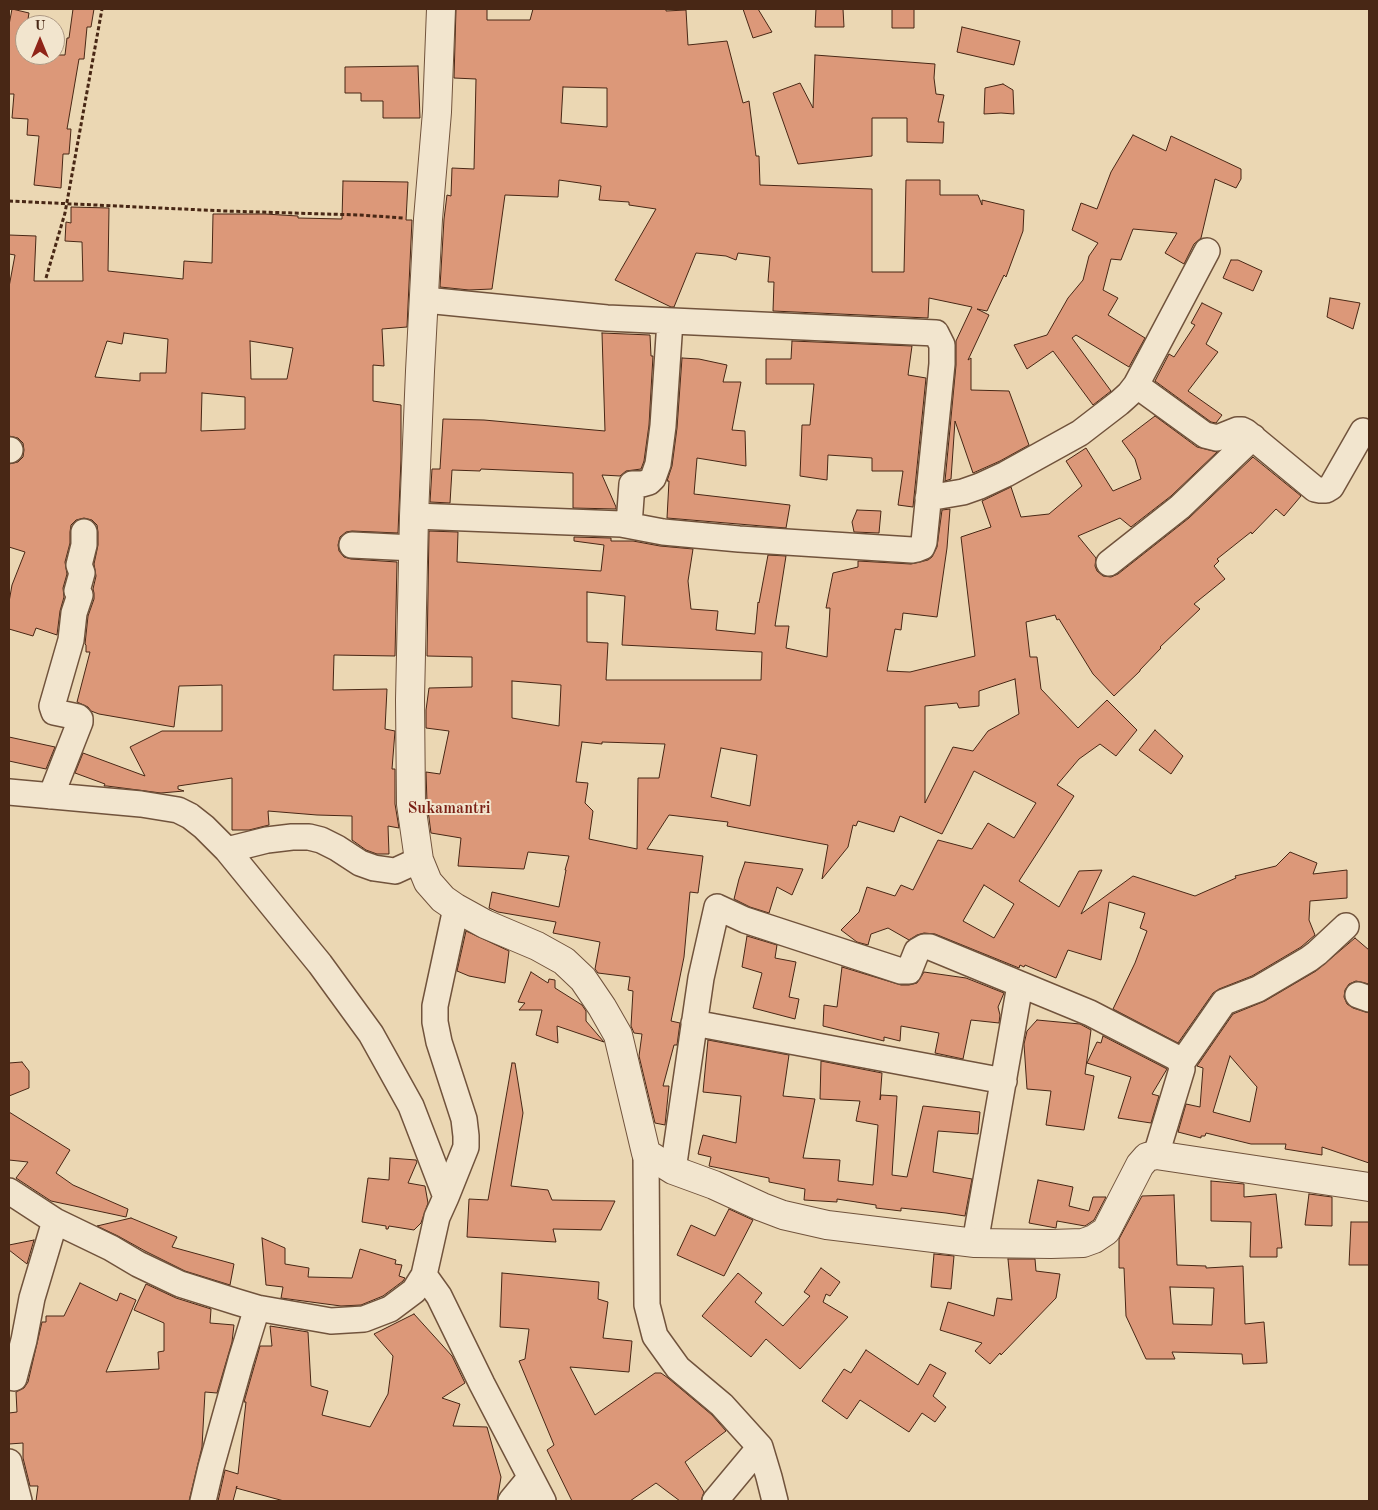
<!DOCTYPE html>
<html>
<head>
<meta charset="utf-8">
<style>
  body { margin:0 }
  #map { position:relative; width:1378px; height:1510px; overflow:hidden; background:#ebd7b3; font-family:"Old Standard TT",serif }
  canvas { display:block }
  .frame { position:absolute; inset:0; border:10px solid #482715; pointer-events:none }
  .north { position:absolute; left:15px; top:15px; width:50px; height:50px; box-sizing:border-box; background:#f2e5ce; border:1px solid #ae9984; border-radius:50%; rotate:0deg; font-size:14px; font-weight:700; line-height:20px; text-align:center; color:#482715 }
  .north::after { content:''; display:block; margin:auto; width:18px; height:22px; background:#8f2418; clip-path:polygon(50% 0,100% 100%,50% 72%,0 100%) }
</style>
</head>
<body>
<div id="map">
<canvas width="1378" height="1510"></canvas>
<div class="frame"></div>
<div class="north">U</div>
</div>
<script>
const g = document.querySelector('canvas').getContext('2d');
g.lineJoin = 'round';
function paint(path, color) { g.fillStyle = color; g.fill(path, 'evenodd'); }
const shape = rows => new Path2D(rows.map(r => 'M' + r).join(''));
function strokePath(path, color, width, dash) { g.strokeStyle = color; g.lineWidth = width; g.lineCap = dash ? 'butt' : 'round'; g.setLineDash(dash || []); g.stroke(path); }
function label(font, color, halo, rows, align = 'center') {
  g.font = font + ' "Old Standard TT",serif'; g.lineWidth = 4; g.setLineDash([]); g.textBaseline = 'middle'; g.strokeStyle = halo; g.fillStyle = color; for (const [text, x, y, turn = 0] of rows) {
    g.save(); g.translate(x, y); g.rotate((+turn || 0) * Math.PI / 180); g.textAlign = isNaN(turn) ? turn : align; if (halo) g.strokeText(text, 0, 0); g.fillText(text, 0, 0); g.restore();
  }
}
const building = shape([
  [12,9,29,13,27,25,25,25,25,34,22,55,65,55,67,38,69,38,73,9,94,9,91,27,87,27,84,59,79,59,67,129,71,129,69,154,63,154,61,188,34,185,39,136,27,135,28,119,12,118,14,94,9,94,9,25,12,9],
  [456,9,487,9,487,20,530,20,533,9,666,9,666,11,686,10,688,45,727,41,743,103,749,101,756,156,759,156,760,185,872,189,872,272,904,272,906,180,940,180,940,195,978,195,982,205,982,200,1024,210,1023,231,1006,277,1004,275,987,311,977,309,989,315,968,360,971,358,971,390,1009,391,1029,445,1000,461,973,473,955,421,951,479,945,481,956,365,956,341,972,307,929,298,928,318,773,311,774,282,768,282,770,257,738,253,736,260,726,256,696,253,674,307,671,307,615,280,656,209,629,205,629,202,599,200,601,186,559,180,558,197,505,195,492,289,469,290,440,287,444,219,447,195,451,196,452,168,474,169,476,79,454,78,456,9],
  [563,87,607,88,607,127,561,123,563,87],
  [743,9,758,9,772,32,753,38,743,9],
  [816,9,843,9,844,27,815,27,816,9],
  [892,9,914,9,914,28,892,28,892,9],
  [962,27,1020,41,1014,65,957,52,962,27],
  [815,55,935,64,934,78,936,94,944,95,938,122,944,122,943,143,907,142,907,118,872,118,872,156,798,164,773,93,800,83,813,108,815,55],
  [418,66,420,118,383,118,383,101,361,101,361,93,345,93,345,67,418,66],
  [1003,84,1013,90,1014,114,1001,113,984,114,985,88,1003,84],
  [1133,135,1166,151,1171,136,1241,169,1241,179,1236,188,1215,179,1201,238,1194,244,1184,264,1165,253,1177,233,1133,229,1121,260,1111,259,1103,290,1118,298,1108,315,1145,338,1129,367,1076,335,1072,338,1111,391,1093,405,1053,351,1027,369,1014,345,1047,335,1068,298,1083,280,1089,256,1098,243,1072,230,1081,203,1097,209,1111,172,1133,135],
  [343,181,408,182,406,220,412,220,407,327,382,329,384,366,373,365,373,401,401,405,401,459,398,533,352,531,346,532,340,537,338,545,339,551,344,557,351,559,397,562,395,656,334,655,333,690,387,689,385,729,395,731,392,769,395,769,395,804,399,828,388,826,389,854,377,854,366,850,352,840,352,816,317,815,268,811,269,825,249,830,232,830,232,778,178,786,178,789,184,791,161,793,107,786,104,786,105,784,75,773,83,753,145,776,130,747,162,731,222,731,222,685,179,686,174,727,99,714,91,711,88,707,77,702,90,652,86,652,86,645,85,644,88,616,94,599,94,593,93,589,96,576,94,564,98,545,98,532,97,525,92,520,84,518,76,520,71,525,70,532,70,543,65,562,67,574,63,588,64,597,60,611,57,635,36,628,33,636,9,629,9,602,12,585,25,552,9,547,9,464,18,462,23,457,24,450,23,443,18,438,9,436,9,287,15,255,9,254,9,235,36,236,34,281,83,281,82,242,65,241,66,222,71,223,71,207,109,208,108,271,183,279,184,261,212,263,213,214,265,214,298,216,298,218,342,219,343,181],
  [124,333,168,339,166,373,140,373,140,381,95,377,107,341,122,344,124,333],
  [250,341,293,348,287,379,251,379,250,341],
  [202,393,245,397,245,429,201,431,202,393],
  [1231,260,1238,260,1262,271,1253,291,1223,278,1231,260],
  [1330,298,1360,303,1353,329,1327,317,1330,298],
  [1202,303,1222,313,1206,344,1218,352,1188,391,1222,415,1216,423,1211,422,1155,381,1169,354,1174,357,1195,325,1191,323,1202,303],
  [602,333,650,335,651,356,653,356,649,425,644,461,641,469,626,471,620,476,602,475,616,507,616,509,573,508,573,473,481,469,480,471,452,470,450,503,430,502,432,469,440,469,443,419,484,420,605,431,602,333],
  [792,341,912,346,908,375,926,378,913,507,898,505,903,471,872,471,872,458,828,455,827,480,800,476,802,425,810,425,814,384,766,384,766,359,791,359,792,341],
  [682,358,699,359,727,365,723,382,741,382,732,430,745,431,746,466,697,458,694,494,790,505,786,528,667,518,669,481,667,481,672,466,677,428,682,358],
  [1155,416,1197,447,1217,452,1171,496,1131,527,1120,518,1078,536,1096,558,1095,566,1097,571,1103,576,1111,577,1118,574,1189,518,1253,457,1301,496,1284,516,1276,509,1252,534,1251,532,1217,559,1219,561,1214,566,1225,579,1194,604,1200,609,1160,647,1161,648,1140,670,1140,671,1114,696,1093,674,1059,619,1057,620,1055,615,1026,622,1030,657,1037,657,1041,689,1078,728,1107,700,1137,730,1116,756,1100,744,1079,759,1057,785,1074,796,1019,881,1059,907,1079,871,1102,870,1081,914,1133,876,1195,896,1236,878,1235,876,1276,866,1290,852,1317,863,1313,874,1347,870,1347,898,1310,901,1309,920,1315,935,1301,947,1252,976,1219,989,1213,993,1178,1043,1113,1009,1135,963,1147,931,1140,928,1145,913,1109,902,1101,960,1068,950,1056,978,1025,965,1024,967,1020,965,1019,968,935,934,924,933,917,935,909,940,888,928,871,934,868,945,857,942,841,930,859,912,867,887,895,896,901,885,913,890,938,840,972,849,988,823,1014,838,1036,803,974,771,942,834,900,816,894,832,858,821,856,826,853,825,848,847,822,879,828,845,727,826,728,822,669,815,647,849,703,856,698,893,690,892,684,957,671,1021,680,1023,677,1045,674,1045,663,1086,669,1086,665,1125,655,1123,639,1056,642,1034,634,1033,631,1026,633,991,628,990,630,977,598,973,595,969,600,942,553,933,556,922,498,912,489,908,492,892,559,907,566,870,565,870,569,856,528,852,524,869,458,866,461,838,431,833,427,803,426,772,440,774,449,731,426,728,426,710,429,688,472,687,472,657,427,656,429,531,458,532,457,562,601,571,604,545,574,541,574,537,611,538,611,541,633,541,660,546,693,549,688,581,691,609,718,611,716,630,755,634,758,602,759,603,768,555,786,556,775,626,789,626,786,648,827,657,830,608,826,608,833,573,858,567,858,561,911,564,928,560,932,557,937,547,942,510,950,509,947,548,937,617,903,613,901,630,895,629,887,671,910,672,975,656,961,537,991,527,982,501,1011,487,1021,517,1049,514,1082,486,1066,461,1086,448,1113,491,1141,479,1135,459,1122,441,1155,416],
  [587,592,625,596,622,645,762,652,761,680,606,680,608,643,587,642,587,592],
  [1015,679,1019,714,988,731,973,751,953,747,925,803,925,706,957,703,959,708,979,706,979,691,1015,679],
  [512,681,561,685,559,726,512,718,512,681],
  [582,742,602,744,602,742,665,744,659,778,638,778,637,849,589,839,593,811,585,803,588,783,576,782,582,742],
  [721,748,757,755,750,806,711,797,721,748],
  [984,885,1014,904,994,938,963,921,984,885],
  [857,510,881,511,879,533,854,532,852,522,857,510],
  [1155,730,1183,756,1171,774,1139,750,1155,730],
  [9,737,55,747,46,769,9,761,9,737],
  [745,862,803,869,792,895,777,887,769,913,750,907,734,899,739,879,745,862],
  [466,931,509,951,505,983,469,976,457,971,466,931],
  [747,936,777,945,775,958,796,962,789,997,799,999,795,1019,753,1008,762,973,742,967,747,936],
  [1355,938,1369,950,1369,984,1356,981,1349,984,1345,990,1344,997,1347,1004,1353,1008,1369,1013,1369,1163,1322,1147,1322,1155,1285,1149,1286,1144,1251,1144,1206,1133,1205,1136,1201,1136,1201,1138,1178,1132,1186,1104,1200,1107,1203,1068,1197,1066,1233,1014,1265,1001,1316,971,1355,938],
  [1230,1056,1257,1087,1250,1122,1213,1112,1230,1056],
  [842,967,901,985,909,985,917,983,924,972,966,978,1004,993,998,1007,1000,1015,999,1023,971,1020,963,1059,935,1053,939,1033,901,1026,900,1041,884,1037,884,1041,823,1026,824,1005,837,1007,842,967],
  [531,972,548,983,549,979,555,980,555,988,582,1005,586,1011,586,1021,604,1042,557,1026,558,1043,536,1035,542,1010,519,1010,525,1003,518,1002,531,972],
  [1037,1020,1080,1024,1091,1030,1085,1074,1094,1076,1084,1130,1046,1125,1051,1091,1027,1089,1024,1044,1027,1031,1037,1020],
  [1103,1036,1167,1069,1152,1094,1159,1096,1151,1123,1118,1118,1131,1077,1087,1063,1097,1042,1101,1043,1103,1036],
  [708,1040,789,1055,783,1096,815,1099,803,1158,840,1160,838,1181,873,1185,878,1125,856,1121,860,1101,820,1099,821,1061,882,1073,880,1100,881,1095,897,1096,892,1175,907,1177,923,1106,980,1112,978,1134,938,1131,933,1172,972,1179,965,1216,946,1213,901,1208,901,1211,876,1208,876,1205,837,1199,837,1202,804,1200,805,1189,769,1182,769,1178,709,1166,711,1157,698,1154,703,1135,736,1143,741,1096,703,1092,708,1040],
  [22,1062,29,1071,29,1088,9,1096,9,1063,22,1062],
  [512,1063,515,1063,523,1113,511,1186,548,1190,552,1200,615,1201,601,1230,553,1229,556,1242,467,1237,469,1199,488,1200,512,1063],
  [9,1112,70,1150,56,1173,73,1185,128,1209,126,1217,51,1201,16,1178,28,1162,9,1160,9,1112],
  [390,1158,416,1160,417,1162,408,1183,425,1186,428,1203,421,1223,414,1230,389,1226,388,1229,386,1229,386,1226,362,1222,368,1178,389,1180,390,1158],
  [1038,1180,1073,1187,1069,1206,1089,1211,1093,1197,1106,1197,1094,1220,1085,1226,1057,1221,1056,1228,1029,1223,1038,1180],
  [1211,1181,1244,1184,1244,1197,1276,1194,1282,1248,1277,1248,1277,1257,1250,1257,1251,1222,1211,1221,1211,1181],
  [1309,1194,1332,1197,1332,1226,1305,1225,1309,1194],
  [1174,1195,1177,1265,1206,1266,1206,1268,1243,1266,1245,1324,1264,1322,1267,1363,1243,1364,1242,1354,1172,1352,1175,1359,1146,1359,1126,1316,1124,1268,1119,1268,1119,1239,1142,1196,1174,1195],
  [1170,1287,1214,1288,1212,1325,1173,1324,1170,1287],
  [729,1209,753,1220,724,1276,677,1255,691,1225,715,1236,729,1209],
  [131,1218,177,1237,172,1247,234,1264,230,1285,185,1271,145,1251,118,1236,97,1226,131,1218],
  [1351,1222,1369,1222,1369,1265,1349,1265,1351,1222],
  [262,1238,285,1248,285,1264,309,1268,308,1277,352,1278,360,1249,396,1260,395,1264,402,1265,399,1276,405,1278,403,1281,383,1296,361,1305,341,1306,281,1298,283,1287,266,1285,262,1238],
  [34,1240,27,1264,9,1250,9,1245,34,1240],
  [934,1254,954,1256,951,1289,931,1287,934,1254],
  [1008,1259,1035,1259,1036,1271,1060,1274,1056,1298,1001,1355,1000,1353,990,1364,975,1351,982,1343,940,1330,948,1302,994,1316,997,1298,1012,1300,1008,1259],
  [821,1268,840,1282,830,1296,826,1294,823,1302,848,1317,800,1369,766,1339,751,1357,702,1316,738,1273,762,1293,755,1302,783,1326,810,1296,804,1292,821,1268],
  [502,1273,599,1282,598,1299,608,1302,603,1338,632,1341,629,1372,570,1367,595,1415,655,1373,661,1373,668,1378,712,1415,726,1431,685,1462,704,1492,701,1501,680,1501,656,1483,630,1501,572,1501,547,1450,554,1445,519,1361,525,1359,529,1329,500,1327,502,1273],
  [80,1283,117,1301,120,1293,136,1300,106,1372,159,1369,158,1352,164,1351,164,1323,134,1310,146,1284,176,1298,211,1309,210,1323,234,1325,232,1342,217,1393,205,1392,202,1447,189,1501,36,1501,38,1486,30,1486,23,1458,23,1443,9,1444,9,1413,17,1412,16,1392,24,1388,28,1382,42,1322,46,1322,46,1316,64,1316,80,1283],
  [414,1314,452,1356,465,1383,442,1398,460,1404,453,1426,487,1427,501,1477,497,1501,284,1501,236,1488,237,1486,233,1501,218,1501,225,1470,238,1474,246,1402,244,1402,260,1346,272,1346,270,1326,308,1332,311,1386,328,1391,322,1415,370,1427,388,1394,393,1356,374,1334,414,1314],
  [866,1350,918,1385,930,1364,946,1373,933,1396,946,1407,935,1422,922,1413,909,1432,860,1400,847,1419,822,1401,844,1369,851,1373,866,1350]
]);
const path = shape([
  [9,201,225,211,360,215,403,218],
  [46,278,65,213,102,9]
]);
const minor = shape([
  [1136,385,1205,435,1217,438,1237,430,1242,430,1246,432,1315,489,1320,490,1326,490,1331,487,1363,431],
  [9,450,10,450],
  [928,498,963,492,980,486,1006,474,1080,433,1119,403,1129,394,1136,385,1207,251],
  [414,516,621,524,663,532,739,539,912,550,917,549,922,547,924,542,942,364,942,345,936,333,607,318,425,300],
  [629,525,632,484,642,484,649,482,653,478,658,464,663,426,670,321],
  [352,545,414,548],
  [1109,563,1180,507,1253,437],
  [9,792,141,804,178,810,190,816,204,827,227,850,320,964,371,1034,411,1106,446,1197,437,1217,424,1275,414,1291,390,1309,364,1319,331,1321,257,1308,237,1302,180,1284,138,1264,111,1248,55,1221,32,1298,24,1340,14,1378],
  [51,796,80,722,80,719,78,717,54,712,52,706,71,640,74,613,80,595,77,591,82,573,79,565,84,545,84,532],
  [227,850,267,840,292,837,309,837,321,840,337,848,360,863,374,868,395,871,419,860],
  [1358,995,1369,999],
  [694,1023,1004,1081],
  [1181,1064,1224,1002,1258,989,1309,959,1317,953,1346,926],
  [646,1153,647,1305,655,1336,678,1368,722,1405,760,1447,769,1477,775,1501],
  [673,1170,701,978,717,907,745,920,901,971,909,971,917,951,924,947,930,947,1090,1013,1177,1058,1181,1064,1182,1069,1156,1155],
  [9,1191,55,1221],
  [446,1197,466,1147,466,1136,464,1119,439,1042,435,1022,435,1006,456,908],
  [975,1243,1020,985],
  [424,1275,439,1296,482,1384,543,1501],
  [9,1462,19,1501],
  [203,1501,211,1467,241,1360,257,1308],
  [511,1501,530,1478],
  [715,1501,760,1447]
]);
const tertiary = shape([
  [441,9,437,112,428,219,420,371,414,516,410,700,411,804,419,860,428,882,443,899,456,908,485,924,537,946,564,961,583,979,602,1007,618,1035,646,1153,673,1170,714,1185,762,1207,783,1215,827,1225,975,1243,1051,1244,1083,1243,1094,1239,1106,1231,1140,1165,1147,1157,1156,1155,1369,1187]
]);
const quarterNames = [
  ["Sukamantri",449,809]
];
paint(building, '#dc9879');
strokePath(building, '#482715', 1);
strokePath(minor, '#71533c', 28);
strokePath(tertiary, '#71533c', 30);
strokePath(path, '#482715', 3, [4, 2.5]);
strokePath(minor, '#f2e5ce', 25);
strokePath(tertiary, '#f2e5ce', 28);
label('bold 16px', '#7a1f14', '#f2e5ce', quarterNames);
</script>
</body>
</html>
